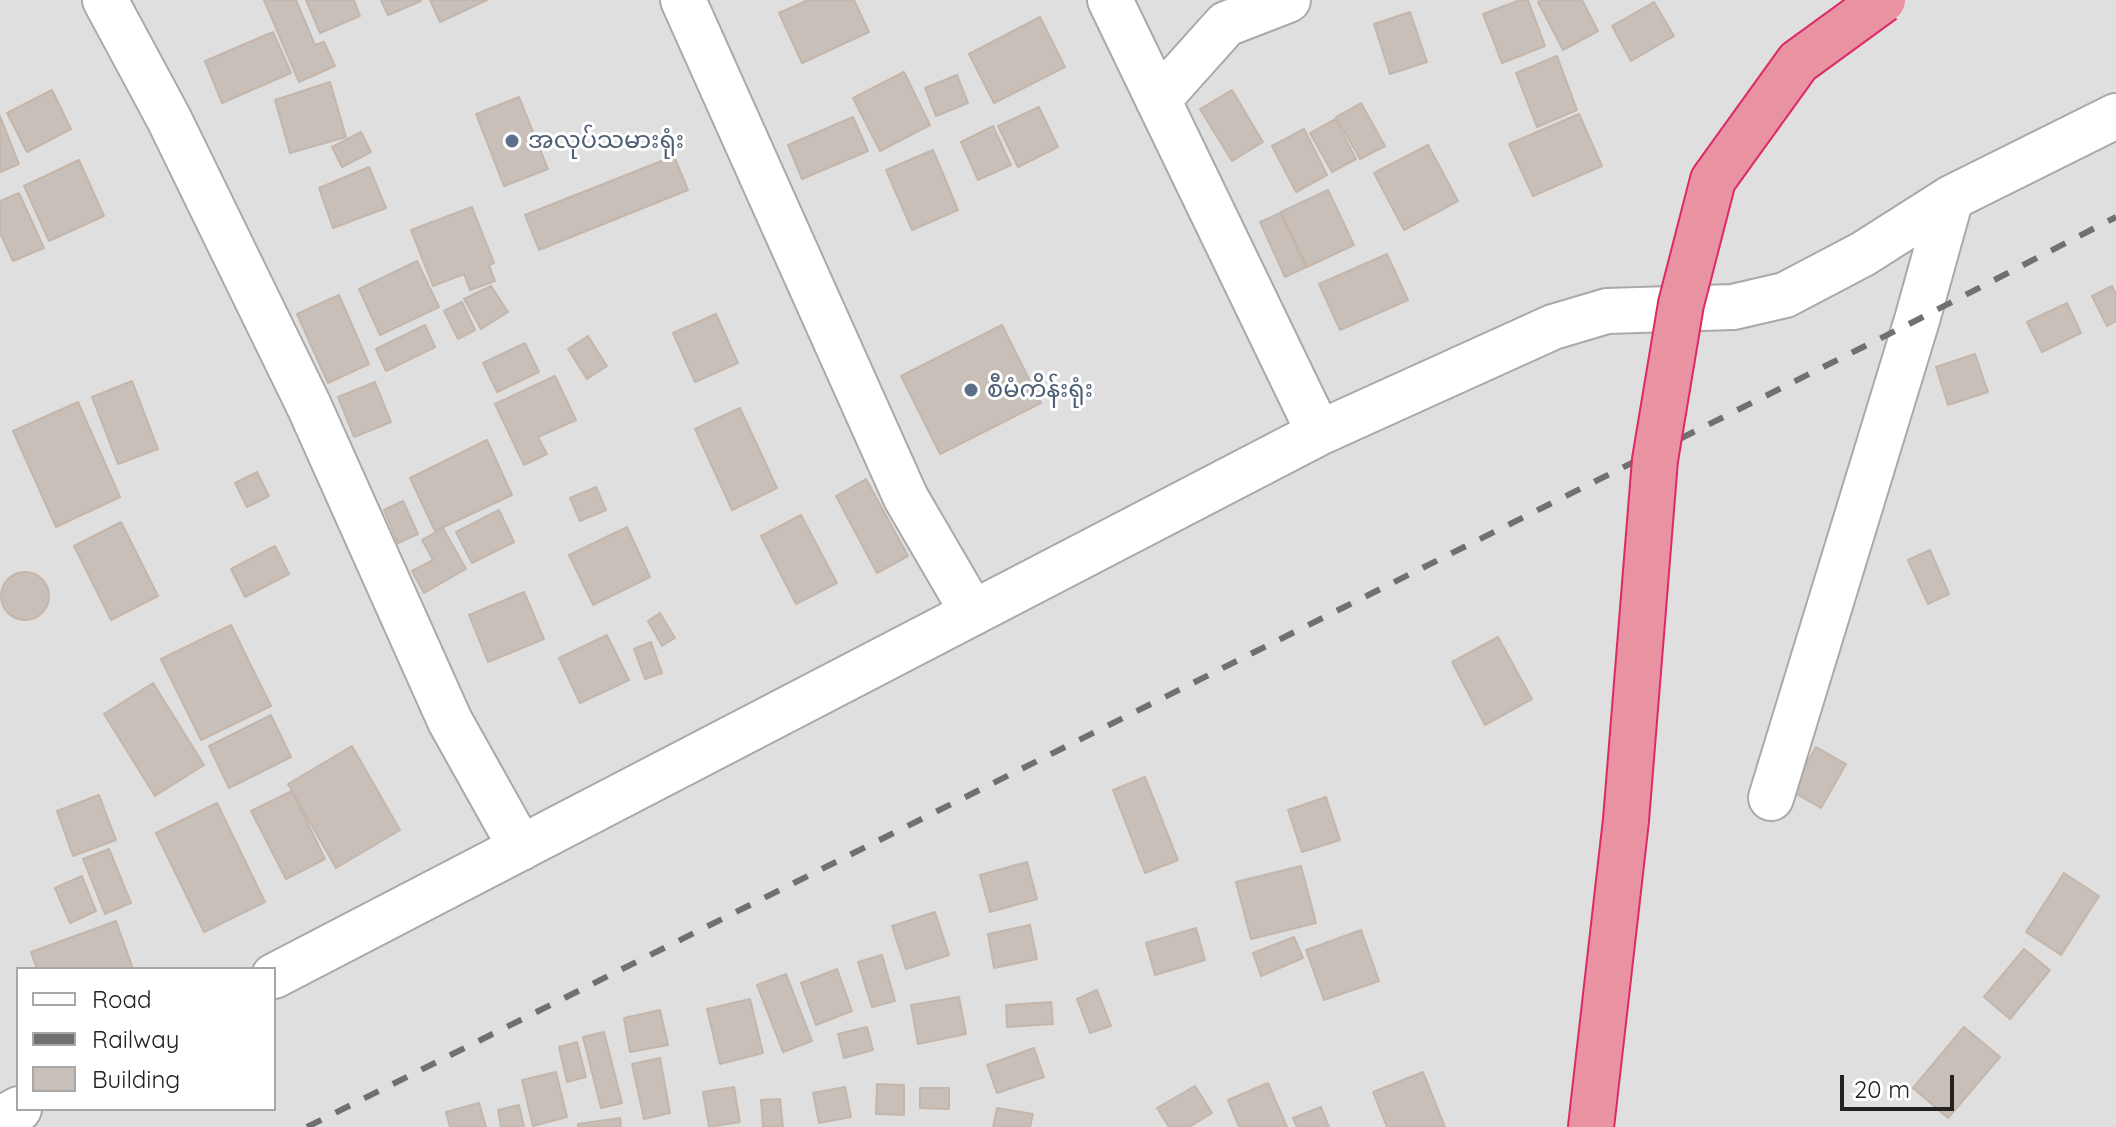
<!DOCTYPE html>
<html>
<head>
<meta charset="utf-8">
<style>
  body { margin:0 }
  #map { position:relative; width:2116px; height:1127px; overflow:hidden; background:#f2efe9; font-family:Quicksand,sans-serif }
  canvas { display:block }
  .legend { position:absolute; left:16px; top:967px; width:260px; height:144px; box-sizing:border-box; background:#fff; border:2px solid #a7a7a7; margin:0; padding:10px 14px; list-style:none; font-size:24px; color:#222 }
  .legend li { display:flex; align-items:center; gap:16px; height:40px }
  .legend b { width:40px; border:2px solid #a7a7a7 }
  .scale { position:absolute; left:1840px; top:1075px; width:114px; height:36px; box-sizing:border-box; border:4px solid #222; border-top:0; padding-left:10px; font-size:24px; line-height:28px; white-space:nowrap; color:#222; -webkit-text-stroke:6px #fff; paint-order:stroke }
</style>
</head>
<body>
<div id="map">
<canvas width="2116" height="1127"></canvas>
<ul class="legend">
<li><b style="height:10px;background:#fff"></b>Road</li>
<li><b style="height:10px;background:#707070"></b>Railway</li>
<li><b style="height:22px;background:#c7bfb8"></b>Building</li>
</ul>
<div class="scale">20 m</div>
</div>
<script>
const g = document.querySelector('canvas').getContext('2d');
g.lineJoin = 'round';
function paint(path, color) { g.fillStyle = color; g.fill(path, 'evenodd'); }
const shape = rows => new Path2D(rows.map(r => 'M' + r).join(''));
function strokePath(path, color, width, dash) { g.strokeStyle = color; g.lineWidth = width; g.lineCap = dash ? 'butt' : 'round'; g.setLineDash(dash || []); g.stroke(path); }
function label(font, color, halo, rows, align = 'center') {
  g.font = font + ' Quicksand,"Noto Sans Myanmar",sans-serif'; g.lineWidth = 6; g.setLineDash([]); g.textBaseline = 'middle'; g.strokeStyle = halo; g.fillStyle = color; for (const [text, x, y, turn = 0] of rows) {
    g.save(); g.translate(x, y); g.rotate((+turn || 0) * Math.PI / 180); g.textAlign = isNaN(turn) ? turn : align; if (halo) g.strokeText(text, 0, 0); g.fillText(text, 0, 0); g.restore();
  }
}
const residential = shape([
  [0,0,2116,0,2116,1127,0,1127],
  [18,969,274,969,274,1109,18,1109]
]);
const building = shape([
  [264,0,296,0,315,45,324,42,335,66,299,82,264,0],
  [306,0,354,0,360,16,320,33,306,0],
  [381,0,421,0,421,1,388,15,381,0],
  [430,0,487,0,440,22,430,0],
  [808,0,854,0,869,32,802,63,779,13,808,0],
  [1520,0,1528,0,1545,46,1502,63,1483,14,1520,0],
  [1542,0,1582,0,1598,31,1563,50,1538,2,1542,0],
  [1654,2,1674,36,1631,61,1612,26,1654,2],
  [1410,12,1427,62,1390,74,1374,24,1410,12],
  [1040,17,1065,67,994,103,969,54,1040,17],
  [273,32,291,73,222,103,205,61,273,32],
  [1557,56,1577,110,1537,127,1516,73,1557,56],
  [904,72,930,125,880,151,853,98,904,72],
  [957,75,968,103,936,116,925,88,957,75],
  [330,82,346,137,290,153,275,100,330,82],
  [52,90,71,129,27,152,7,113,52,90],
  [1232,90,1263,142,1232,161,1200,109,1232,90],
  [519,97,548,169,504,186,476,114,519,97],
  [1361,103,1385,146,1360,159,1336,117,1361,103],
  [1039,107,1058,147,1018,167,998,126,1039,107],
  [1579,114,1602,166,1533,196,1509,144,1579,114],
  [0,116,19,164,0,172,0,116],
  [853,117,868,151,802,179,788,145,853,117],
  [1335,119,1356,159,1332,172,1310,133,1335,119],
  [993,126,1011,165,978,180,961,142,993,126],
  [1304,129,1327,175,1296,192,1272,146,1304,129],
  [361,132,371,152,342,167,332,147,361,132],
  [1428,145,1458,201,1404,230,1374,173,1428,145],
  [933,150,958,210,912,230,886,170,933,150],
  [674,156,688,190,539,250,525,215,674,156],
  [79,160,104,216,49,241,24,186,79,160],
  [369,167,386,208,333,228,319,188,369,167],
  [1328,190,1354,245,1307,267,1281,212,1328,190],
  [19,193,44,248,13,261,0,233,0,201,19,193],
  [472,207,494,263,489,265,495,281,470,290,464,274,433,286,411,230,472,207],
  [1280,213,1306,267,1285,277,1260,222,1280,213],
  [1387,254,1408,300,1340,330,1319,284,1387,254],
  [417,261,439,307,380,335,359,289,417,261],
  [491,286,508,312,481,329,464,299,491,286],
  [2112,286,2116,294,2116,321,2107,326,2092,296,2112,286],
  [339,295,369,364,328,383,297,314,339,295],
  [462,302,475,330,458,339,444,311,462,302],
  [2067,303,2081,333,2042,352,2027,322,2067,303],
  [716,314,738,363,695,382,673,333,716,314],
  [425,325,435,347,386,371,376,349,425,325],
  [1002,325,1041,403,940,454,901,376,1002,325],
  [588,336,607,366,587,379,568,349,588,336],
  [525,343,539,372,497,392,483,363,525,343],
  [1975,354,1988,392,1948,405,1936,367,1975,354],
  [555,376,576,420,538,437,547,454,524,465,495,404,555,376],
  [132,381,158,449,118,464,92,397,132,381],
  [375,382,391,422,354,437,338,397,375,382],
  [78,402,120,497,56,527,13,431,78,402],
  [740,408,777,488,732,510,695,429,740,408],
  [487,440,512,495,435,531,410,478,487,440],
  [257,472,269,496,247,507,235,483,257,472],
  [866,479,908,556,877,573,836,496,866,479],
  [596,487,606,510,580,521,570,498,596,487],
  [403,501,418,534,398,543,384,510,403,501],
  [499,510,514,542,472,563,456,532,499,510],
  [801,515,837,583,796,604,761,536,801,515],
  [121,522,158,596,111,620,74,546,121,522],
  [627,527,650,577,593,605,569,555,627,527],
  [443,528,466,569,424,593,412,571,433,560,422,540,443,528],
  [275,546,289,574,245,597,231,569,275,546],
  [1930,550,1949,594,1928,604,1908,560,1930,550],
  '1 596a24 24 0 1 1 48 0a24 24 0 1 1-48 0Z',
  [524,592,544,639,488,662,469,615,524,592],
  [660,613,675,638,662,646,648,621,660,613],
  [231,625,271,706,201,740,161,659,231,625],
  [607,635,629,680,580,703,559,658,607,635],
  [1498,637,1532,699,1485,725,1452,662,1498,637],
  [651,642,662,673,645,679,634,649,651,642],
  [153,683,204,765,155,796,104,714,153,683],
  [271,715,291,757,229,788,209,746,271,715],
  [352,746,400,830,336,868,288,784,352,746],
  [1816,747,1846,764,1821,808,1791,791,1816,747],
  [1145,777,1178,860,1145,873,1113,790,1145,777],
  [292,791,325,859,286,879,251,811,292,791],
  [99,795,116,840,73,856,57,811,99,795],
  [1326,797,1340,840,1302,852,1288,810,1326,797],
  [217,803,265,902,204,932,156,833,217,803],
  [109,849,131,903,105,914,83,859,109,849],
  [1027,862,1037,899,990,912,980,875,1027,862],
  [1301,866,1316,923,1251,939,1236,882,1301,866],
  [2064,873,2099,896,2061,955,2026,932,2064,873],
  [82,876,96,911,70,923,55,888,82,876],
  [935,912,949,955,906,969,892,926,935,912],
  [116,921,133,969,37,969,31,952,116,921],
  [1030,925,1037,959,994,968,988,934,1030,925],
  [1196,928,1205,960,1155,975,1146,943,1196,928],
  [1361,930,1379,981,1324,1000,1306,950,1361,930],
  [1294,937,1303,958,1261,976,1253,953,1294,937],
  [2024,949,2050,970,2010,1019,1984,997,2024,949],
  [882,955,895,1001,872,1007,858,962,882,955],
  [837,969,852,1011,816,1025,801,983,837,969],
  [786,974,812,1041,783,1052,757,985,786,974],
  [1097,990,1111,1026,1090,1033,1077,999,1097,990],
  [959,997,966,1034,918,1044,911,1005,959,997],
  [750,999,763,1053,720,1064,707,1009,750,999],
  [1051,1002,1053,1024,1007,1027,1006,1005,1051,1002],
  [660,1010,668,1045,630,1052,624,1018,660,1010],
  [867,1027,873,1050,844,1058,838,1034,867,1027],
  [1964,1027,2000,1057,1948,1118,1913,1088,1964,1027],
  [604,1032,622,1103,601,1108,583,1037,604,1032],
  [577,1042,586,1077,567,1082,559,1047,577,1042],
  [1034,1048,1044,1077,997,1093,987,1065,1034,1048],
  [660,1058,670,1113,644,1119,632,1064,660,1058],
  [556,1072,567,1117,533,1126,522,1080,556,1072],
  [1423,1072,1445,1127,1387,1127,1373,1092,1423,1072],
  [1268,1083,1287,1127,1239,1127,1228,1100,1268,1083],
  [877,1084,904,1085,904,1115,876,1114,877,1084],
  [1195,1086,1212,1113,1189,1127,1169,1127,1157,1108,1195,1086],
  [734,1087,740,1122,709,1127,703,1092,734,1087],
  [845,1087,851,1117,819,1123,813,1093,845,1087],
  [920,1088,949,1088,949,1109,920,1108,920,1088],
  [780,1099,783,1127,763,1127,761,1100,780,1099],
  [479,1103,486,1127,450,1127,446,1112,479,1103],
  [519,1105,524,1127,501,1127,498,1110,519,1105],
  [1321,1107,1329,1127,1297,1127,1293,1118,1321,1107],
  [997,1108,1033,1114,1030,1127,993,1127,997,1108],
  [620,1118,621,1127,578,1127,578,1124,620,1118]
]);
const street = shape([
  [105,0,169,119,309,406,450,721,521,848],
  [683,0,906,498,973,613],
  [1110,0,1319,433],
  [1158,100,1226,24,1288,0],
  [1771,798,1917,320,1951,198,2116,116],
  [274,976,1319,433,1553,327,1607,311,1733,307,1785,295,1863,254,1951,198],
  [0,1119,19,1109]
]);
const highway = shape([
  [1591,1127,1626,820]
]);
const rail = shape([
  [307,1127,1917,320,2116,217]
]);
const highwayBridge = shape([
  [1626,820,1655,460,1681,304,1713,180,1798,62,1883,0]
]);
const markers = [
  [512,141,8,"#5c6f8a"],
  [971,390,8,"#5c6f8a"]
];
const serviceNames = [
  ["အလုပ်သမားရုံး",528,141],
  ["စီမံကိန်းရုံး‌",987,390]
];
paint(residential, '#e0dfdf');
paint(building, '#c7bfb8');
strokePath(building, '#c4b6ab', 2);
strokePath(street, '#a9a9a9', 48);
strokePath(highway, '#dc2a67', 48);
strokePath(street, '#fff', 44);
strokePath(highway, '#e892a2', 44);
strokePath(rail, '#707070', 6, [16, 16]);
strokePath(highwayBridge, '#dc2a67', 48, []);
strokePath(highwayBridge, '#e892a2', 44);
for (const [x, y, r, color] of markers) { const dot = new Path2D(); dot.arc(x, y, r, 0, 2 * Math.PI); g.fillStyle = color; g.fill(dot); strokePath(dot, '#fff', 3); }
label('24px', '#4e5e75', '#fff', serviceNames, 'left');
</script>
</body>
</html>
